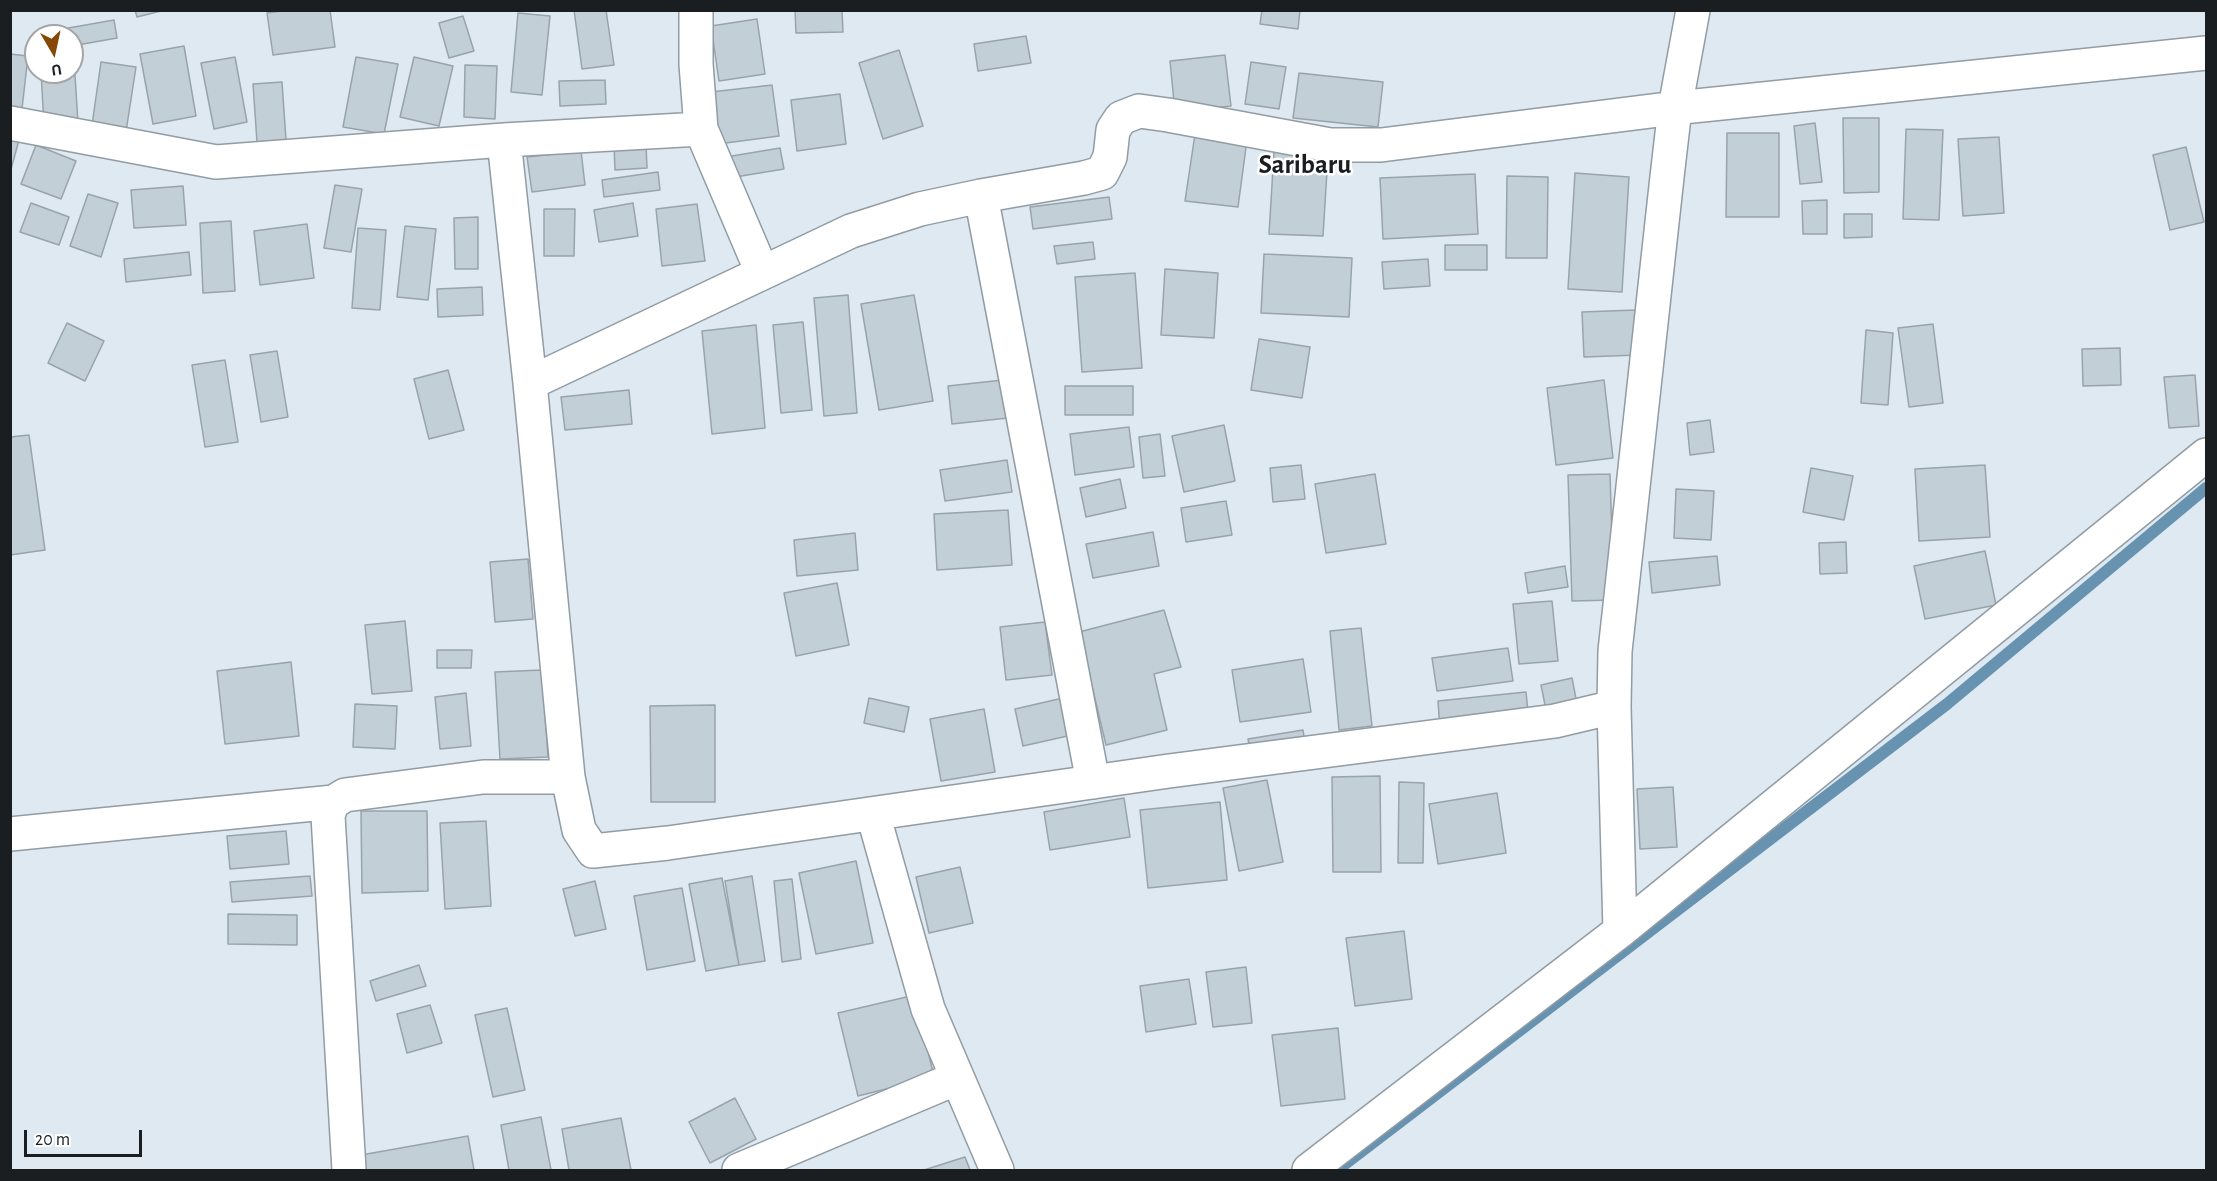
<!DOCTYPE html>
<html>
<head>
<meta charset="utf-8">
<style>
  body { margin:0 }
  #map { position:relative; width:2217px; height:1181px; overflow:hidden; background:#dee9f2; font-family:"Alegreya Sans",sans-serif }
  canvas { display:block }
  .frame { position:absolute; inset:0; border:12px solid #1a1e21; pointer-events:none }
  .north { position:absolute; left:24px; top:24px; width:60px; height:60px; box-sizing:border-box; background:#fff; border:2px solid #a3a5a6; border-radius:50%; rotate:171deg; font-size:16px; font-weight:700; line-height:24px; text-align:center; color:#1a1e21 }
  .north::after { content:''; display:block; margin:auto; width:21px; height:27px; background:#854806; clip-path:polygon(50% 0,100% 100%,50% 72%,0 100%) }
  .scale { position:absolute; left:24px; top:1130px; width:118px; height:27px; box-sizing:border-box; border:3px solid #1a1e21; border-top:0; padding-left:8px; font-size:18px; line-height:21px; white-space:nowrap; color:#1a1e21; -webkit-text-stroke:4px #fff; paint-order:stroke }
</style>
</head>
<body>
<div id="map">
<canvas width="2217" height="1181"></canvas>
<div class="frame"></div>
<div class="north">U</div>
<div class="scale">20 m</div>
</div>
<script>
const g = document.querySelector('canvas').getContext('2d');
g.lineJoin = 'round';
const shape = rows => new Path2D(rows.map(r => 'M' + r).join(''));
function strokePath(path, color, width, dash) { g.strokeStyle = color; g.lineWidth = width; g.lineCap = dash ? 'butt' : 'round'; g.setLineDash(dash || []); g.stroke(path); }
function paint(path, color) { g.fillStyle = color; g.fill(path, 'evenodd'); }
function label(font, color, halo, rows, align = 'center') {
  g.font = font + ' "Alegreya Sans",sans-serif'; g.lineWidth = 5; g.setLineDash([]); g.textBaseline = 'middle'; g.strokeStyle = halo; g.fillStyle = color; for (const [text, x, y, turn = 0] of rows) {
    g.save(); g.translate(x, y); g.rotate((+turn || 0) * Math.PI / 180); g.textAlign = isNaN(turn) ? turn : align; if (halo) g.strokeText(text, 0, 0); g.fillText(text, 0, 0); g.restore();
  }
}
const stream = shape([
  [1337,1170,1947,704,2206,488]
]);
const building = shape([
  [135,10,165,10,137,17,135,10],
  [289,10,330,10,335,47,273,55,267,13,289,10],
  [574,10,606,10,614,65,582,69,574,10],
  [795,10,842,10,843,32,796,33,795,10],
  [1262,10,1300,10,1298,29,1260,24,1262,10],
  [518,13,550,16,542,95,511,92,518,13],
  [463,16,474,51,449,58,439,23,463,16],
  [757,19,765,74,719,81,711,26,757,19],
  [114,20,117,38,72,46,72,36,58,36,57,30,114,20],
  [1026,36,1031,63,978,71,974,44,1026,36],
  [184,46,196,116,153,124,140,54,184,46],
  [899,50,923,126,883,139,859,63,899,50],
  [10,54,28,56,22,109,10,108,10,54],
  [1225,55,1231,106,1175,112,1170,61,1225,55],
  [235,57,247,122,214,129,201,63,235,57],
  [356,57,398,64,384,134,343,127,356,57],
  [414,57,453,66,439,126,400,117,414,57],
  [72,59,74,59,78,123,44,125,41,72,72,72,72,59],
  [101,62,136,67,125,138,91,132,101,62],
  [1251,62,1286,67,1279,109,1245,104,1251,62],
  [465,65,497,66,495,119,464,117,465,65],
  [1299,73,1383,82,1378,127,1293,118,1299,73],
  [605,80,606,104,560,106,559,81,605,80],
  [282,82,286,140,257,142,253,84,282,82],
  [772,85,779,136,718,144,711,92,772,85],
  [840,94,846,144,797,151,791,100,840,94],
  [1843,118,1879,118,1879,192,1844,193,1843,118],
  [1815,123,1822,182,1800,184,1794,126,1815,123],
  [1906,129,1943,130,1939,220,1903,219,1906,129],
  [1727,133,1779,133,1779,217,1726,217,1727,133],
  [1195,134,1247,140,1238,207,1185,201,1195,134],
  [1999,137,2004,213,1963,216,1958,139,1999,137],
  [10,138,19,140,10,173,10,138],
  [646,144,647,168,615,170,614,145,646,144],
  [36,145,76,161,61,199,21,184,36,145],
  [2186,147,2204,222,2170,230,2153,155,2186,147],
  [780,148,784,169,729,178,726,157,780,148],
  [581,151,585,185,532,192,527,157,581,151],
  [1274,152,1328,155,1323,236,1269,234,1274,152],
  [658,172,660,190,604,197,602,180,658,172],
  [1575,173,1629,177,1622,292,1568,289,1575,173],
  [1475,174,1478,234,1383,239,1380,178,1475,174],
  [1507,176,1548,177,1547,258,1506,258,1507,176],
  [335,185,362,189,351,252,324,248,335,185],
  [183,186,186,225,134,228,131,190,183,186],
  [88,194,118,203,101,257,70,246,88,194],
  [1109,197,1112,219,1033,229,1030,207,1109,197],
  [1827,200,1827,234,1803,234,1802,201,1827,200],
  [31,203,69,217,59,245,20,232,31,203],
  [633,203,638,236,599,242,594,210,633,203],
  [697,204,705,261,662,266,656,209,697,204],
  [544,209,575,209,574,256,544,256,544,209],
  [1844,214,1872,214,1872,237,1844,238,1844,214],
  [478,217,478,269,455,269,454,218,478,217],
  [231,221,235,291,203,293,200,223,231,221],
  [307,224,314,278,260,285,254,231,307,224],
  [405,226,436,229,428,300,397,297,405,226],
  [358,228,386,230,380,310,352,308,358,228],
  [1093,242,1095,259,1057,264,1054,246,1093,242],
  [1445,245,1487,245,1487,270,1445,270,1445,245],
  [189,252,191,275,126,282,124,259,189,252],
  [1264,254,1352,258,1349,317,1261,313,1264,254],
  [1428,259,1430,286,1384,289,1382,262,1428,259],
  [1165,269,1218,273,1214,338,1161,335,1165,269],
  [1135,273,1142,368,1082,372,1075,277,1135,273],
  [482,287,483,315,438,317,437,289,482,287],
  [848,295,857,413,824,416,814,298,848,295],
  [914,295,933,401,879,410,861,304,914,295],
  [1636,310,1638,355,1584,357,1582,312,1636,310],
  [803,322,812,410,781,413,773,325,803,322],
  [67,323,104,341,85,381,48,363,67,323],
  [1933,324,1943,403,1909,407,1898,328,1933,324],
  [756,325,765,428,712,434,702,331,756,325],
  [1866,330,1893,333,1888,405,1861,403,1866,330],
  [1259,339,1310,347,1302,398,1251,390,1259,339],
  [2120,348,2121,385,2083,386,2082,349,2120,348],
  [277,351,288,417,261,422,250,355,277,351],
  [225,360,238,442,205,447,192,365,225,360],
  [448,370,464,430,429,439,414,379,448,370],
  [2195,375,2199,426,2169,428,2164,377,2195,375],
  [1003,380,1008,418,952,424,948,386,1003,380],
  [1604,380,1613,458,1556,465,1547,388,1604,380],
  [1065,386,1133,386,1133,415,1065,415,1065,386],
  [629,390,632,424,565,430,561,397,629,390],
  [1710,420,1714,452,1690,455,1687,423,1710,420],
  [1224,425,1235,481,1184,492,1172,436,1224,425],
  [1129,427,1134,467,1075,475,1070,434,1129,427],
  [1160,434,1165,476,1143,478,1139,437,1160,434],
  [29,435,45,550,10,555,10,437,29,435],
  [1007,460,1012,492,945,501,940,470,1007,460],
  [1301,465,1305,499,1273,502,1270,468,1301,465],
  [1985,465,1990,537,1919,541,1915,469,1985,465],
  [1811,468,1853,476,1844,520,1803,512,1811,468],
  [1375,474,1386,544,1326,553,1315,484,1375,474],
  [1610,474,1614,600,1572,601,1568,475,1610,474],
  [1120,479,1126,508,1086,517,1080,488,1120,479],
  [1676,489,1714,491,1711,540,1674,538,1676,489],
  [1226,501,1232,535,1186,542,1181,508,1226,501],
  [1008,510,1012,565,937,570,934,514,1008,510],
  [1153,532,1159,566,1093,578,1086,544,1153,532],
  [855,533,858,570,797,576,794,540,855,533],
  [1846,542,1847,573,1820,574,1819,543,1846,542],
  [1985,551,1996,605,1925,619,1914,566,1985,551],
  [1717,556,1720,585,1652,593,1649,562,1717,556],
  [528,559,533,619,495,622,490,562,528,559],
  [1565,566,1568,587,1528,593,1525,573,1565,566],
  [837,583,849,645,796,656,784,593,837,583],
  [1552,601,1558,661,1519,664,1513,604,1552,601],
  [1164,610,1181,667,1154,674,1167,730,1106,745,1079,632,1164,610],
  [405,621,412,691,372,694,365,625,405,621],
  [1045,622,1052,675,1006,680,1000,627,1045,622],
  [1361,628,1372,726,1339,730,1330,631,1361,628],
  [1508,648,1513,681,1437,691,1432,658,1508,648],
  [437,650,472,650,471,668,437,668,437,650],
  [1303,659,1311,712,1240,722,1232,670,1303,659],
  [291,662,299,736,225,744,217,671,291,662],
  [542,670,548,757,500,759,495,672,542,670],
  [1572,678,1578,709,1547,715,1541,685,1572,678],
  [1526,692,1529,722,1440,730,1438,701,1526,692],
  [466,693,471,746,440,749,435,697,466,693],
  [869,698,909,707,904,732,864,723,869,698],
  [1063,698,1072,735,1023,746,1015,709,1063,698],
  [355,704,397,706,395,749,353,747,355,704],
  [715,705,715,802,651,802,650,706,715,705],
  [984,709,995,772,941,781,930,719,984,709],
  [1303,730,1306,750,1252,759,1248,739,1303,730],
  [1380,776,1381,872,1333,872,1332,777,1380,776],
  [1267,780,1283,862,1239,871,1223,788,1267,780],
  [1399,782,1424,783,1423,863,1398,863,1399,782],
  [1673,787,1677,847,1640,849,1637,789,1673,787],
  [1497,793,1506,853,1438,864,1429,804,1497,793],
  [1124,798,1130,837,1050,850,1044,812,1124,798],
  [1220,802,1227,880,1148,888,1140,810,1220,802],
  [361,811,427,811,428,891,362,893,361,811],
  [486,821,491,906,445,909,440,823,486,821],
  [286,831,289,864,230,869,227,836,286,831],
  [856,861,873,943,816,954,799,873,856,861],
  [960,867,973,923,929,933,916,877,960,867],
  [310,876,312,896,232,902,230,882,310,876],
  [752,876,765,961,739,965,725,881,752,876],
  [722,878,739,965,706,971,689,884,722,878],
  [792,879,801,959,782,962,774,881,792,879],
  [595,881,606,929,575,936,563,889,595,881],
  [682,888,695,961,647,970,634,896,682,888],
  [228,914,297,915,297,945,228,944,228,914],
  [1404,931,1412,999,1355,1006,1346,938,1404,931],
  [419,965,426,986,376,1001,370,981,419,965],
  [1246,967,1252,1023,1213,1027,1206,972,1246,967],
  [1189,979,1196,1024,1146,1032,1140,986,1189,979],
  [915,995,934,1077,858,1096,838,1013,915,995],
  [430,1005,442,1043,407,1053,397,1014,430,1005],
  [507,1008,525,1090,493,1097,475,1015,507,1008],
  [1338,1028,1345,1099,1281,1106,1272,1035,1338,1028],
  [735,1098,756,1139,710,1163,689,1122,735,1098],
  [541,1117,551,1170,509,1170,501,1125,541,1117],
  [621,1118,631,1170,569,1170,562,1129,621,1118],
  [468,1136,474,1170,352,1170,350,1157,468,1136],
  [965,1157,970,1170,924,1170,965,1157]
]);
const street = shape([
  [696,10,696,64,701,129,762,272],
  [10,123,216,162,504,140,701,129],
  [504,140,530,383,568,777],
  [981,196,1093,782],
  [530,383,851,231,920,209,981,196,1084,178,1102,173,1110,157,1113,130,1121,118,1139,111,1168,115,1330,145,1381,145,1675,108,2206,53],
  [1614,707,1620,931],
  [873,814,928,1009,997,1170],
  [10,834,334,802],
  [349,1170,328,816,332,803,345,795,483,777,568,777,579,830,593,851,668,843,1169,771,1555,721,1614,707,1615,651,1667,177,1675,108,1693,10],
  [739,1170,957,1078],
  [1309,1170,1620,931,2206,455]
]);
const quarterNames = [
  ["Saribaru",1305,165]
];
strokePath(stream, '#6793b1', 12);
paint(building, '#c3cfd7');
strokePath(building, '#98a3aa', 1.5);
strokePath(street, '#919ca4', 36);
strokePath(street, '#fff', 33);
label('bold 27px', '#1a1e21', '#fff', quarterNames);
</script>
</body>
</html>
